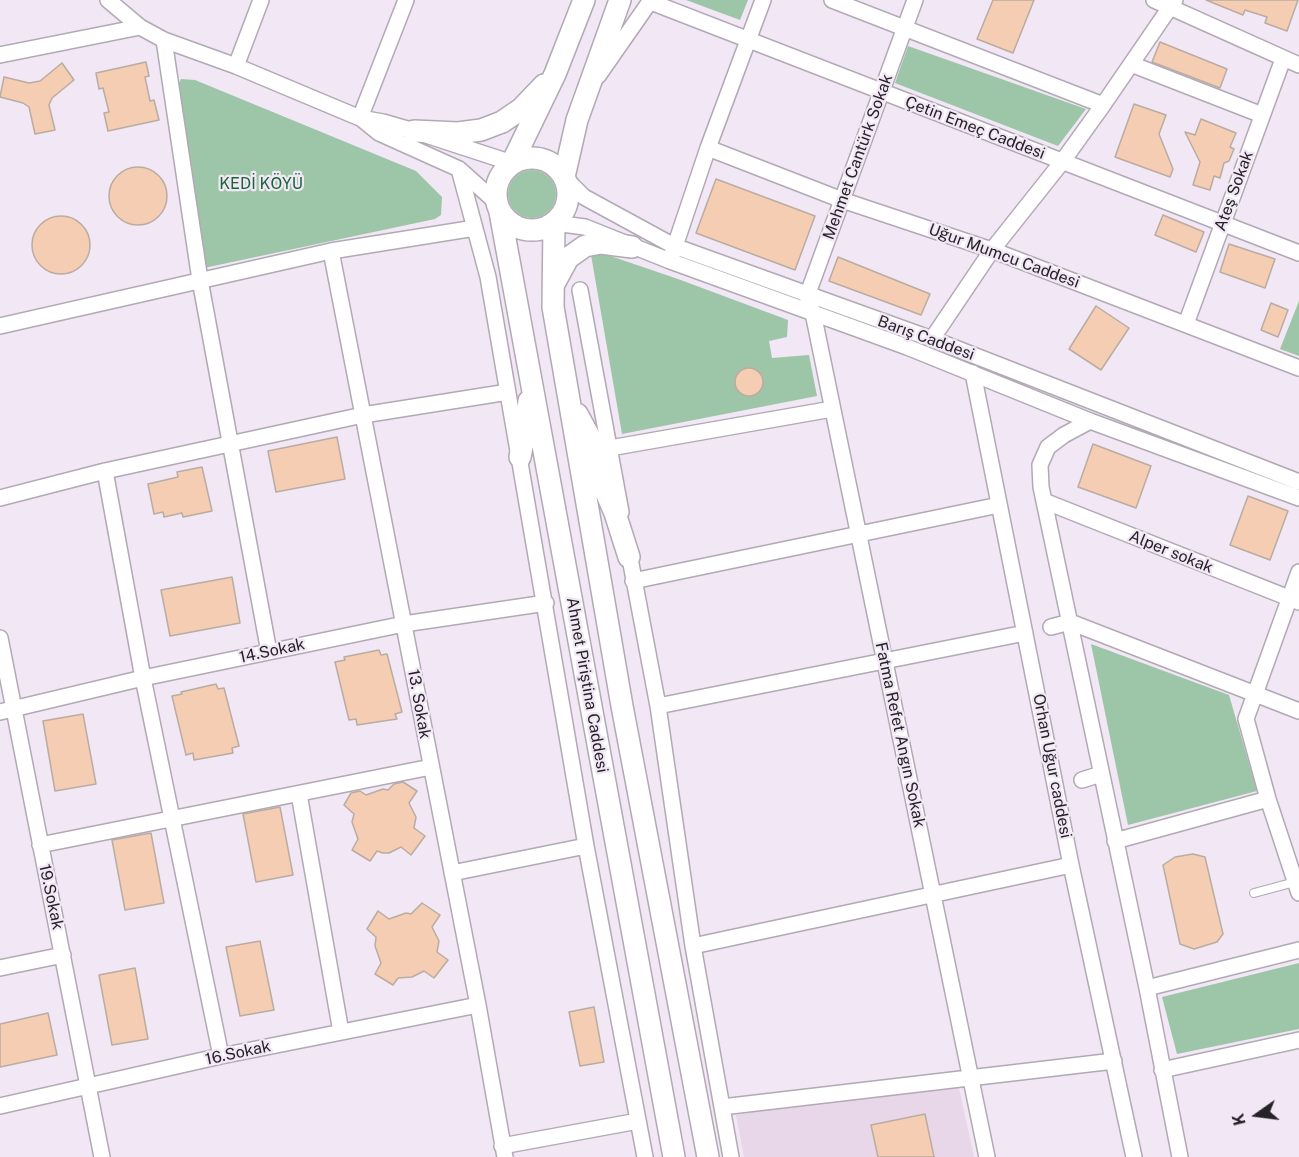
<!DOCTYPE html>
<html>
<head>
<meta charset="utf-8">
<style>
  body { margin:0 }
  #map { position:relative; width:1299px; height:1157px; overflow:hidden; background:#f1e7f5; font-family:"Public Sans",sans-serif }
  canvas { display:block }
  .north { position:absolute; left:1227px; top:1085px; width:60px; height:60px; -webkit-text-stroke:4px #f1e7f5; paint-order:stroke; rotate:256deg; font-size:16px; font-weight:700; line-height:24px; text-align:center; color:#262227 }
  .north::after { content:''; display:block; margin:auto; width:21px; height:27px; background:#262227; clip-path:polygon(50% 0,100% 100%,50% 72%,0 100%) }
</style>
</head>
<body>
<div id="map">
<canvas width="1299" height="1157"></canvas>
<div class="north">K</div>
</div>
<script>
const g = document.querySelector('canvas').getContext('2d');
g.lineJoin = 'round';
function paint(path, color) { g.fillStyle = color; g.fill(path, 'evenodd'); }
const shape = rows => new Path2D(rows.map(r => 'M' + r).join(''));
function strokePath(path, color, width, dash) { g.strokeStyle = color; g.lineWidth = width; g.lineCap = dash ? 'butt' : 'round'; g.setLineDash(dash || []); g.stroke(path); }
function label(font, color, halo, rows, align = 'center') {
  g.font = font + ' "Public Sans",sans-serif'; g.lineWidth = 4.5; g.setLineDash([]); g.textBaseline = 'middle'; g.strokeStyle = halo; g.fillStyle = color; for (const [text, x, y, turn = 0] of rows) {
    g.save(); g.translate(x, y); g.rotate((+turn || 0) * Math.PI / 180); g.textAlign = isNaN(turn) ? turn : align; if (halo) g.strokeText(text, 0, 0); g.fillText(text, 0, 0); g.restore();
  }
}
const education = shape([
  [953,1082,959,1088,974,1157,744,1157,736,1115,843,1096]
]);
const green = shape([
  [686,0,748,0,740,20],
  [908,46,1086,109,1058,146,895,83],
  [181,79,195,80,416,171,442,197,441,215,435,219,204,268,176,88],
  '508 194a24 24 0 1 1 48 0a24 24 0 1 1-48 0Z',
  [590,249,678,279,788,320,787,337,769,341,772,358,809,355,817,396,622,434],
  [1299,301,1299,356,1280,349],
  [1091,644,1229,695,1257,791,1128,825],
  [1299,963,1299,1029,1177,1054,1162,997]
]);
const building = shape([
  [993,0,1034,0,1013,53,977,39,993,0],
  [1206,0,1298,0,1287,31,1265,23,1267,17,1245,10,1243,15,1206,0],
  [1160,42,1227,69,1220,88,1152,62,1160,42],
  [146,62,149,76,145,77,150,101,154,100,159,120,108,131,104,113,109,112,103,88,99,89,96,73,146,62],
  [62,63,74,80,52,98,49,105,55,130,35,134,29,107,23,103,0,97,4,77,29,83,40,81,62,63],
  [1134,104,1166,115,1159,134,1173,169,1170,177,1115,157,1134,104],
  [1201,119,1236,133,1230,147,1234,149,1229,161,1224,163,1220,178,1214,176,1210,190,1193,185,1200,162,1185,132,1195,135,1201,119],
  '109 196a29 29 0 1 1 58 0a29 29 0 1 1-58 0Z',
  [716,179,815,216,795,270,696,233,716,179],
  [1163,215,1204,232,1196,252,1155,235,1163,215],
  '32 245a29 29 0 1 1 58 0a29 29 0 1 1-58 0Z',
  [1229,244,1275,259,1265,288,1220,272,1229,244],
  [838,257,930,294,921,315,829,281,838,257],
  [1271,303,1288,310,1278,337,1261,330,1271,303],
  [1096,306,1129,328,1101,370,1069,349,1096,306],
  '735 382a14 14 0 1 1 28 0a14 14 0 1 1-28 0Z',
  [337,437,345,479,276,492,268,451,337,437],
  [1093,444,1151,466,1136,508,1078,487,1093,444],
  [202,467,212,511,183,517,182,513,164,517,163,512,154,514,148,484,178,477,177,472,202,467],
  [1248,496,1288,511,1270,560,1230,545,1248,496],
  [232,577,240,623,170,636,161,590,232,577],
  [379,650,381,655,387,654,402,712,395,714,397,719,357,725,356,719,349,720,335,662,345,660,344,657,379,650],
  [216,684,218,689,224,688,239,746,232,748,233,753,194,760,193,753,186,755,172,696,182,694,181,692,216,684],
  [83,714,96,784,55,791,43,721,83,714],
  [403,782,417,791,409,803,416,817,414,828,425,836,411,855,401,847,389,853,383,853,377,851,370,861,352,850,358,839,352,822,354,814,344,805,351,793,360,791,366,795,383,789,388,790,394,784,403,782],
  [280,807,293,875,256,882,243,814,280,807],
  [151,833,164,903,125,910,112,840,151,833],
  [1193,854,1205,857,1223,934,1217,942,1194,949,1180,944,1163,865,1175,857,1193,854],
  [422,903,440,915,432,927,439,941,437,952,448,960,434,978,424,971,412,977,398,978,393,985,375,974,381,963,375,946,376,937,367,929,378,911,389,919,406,913,411,914,422,903],
  [260,941,274,1010,240,1016,226,947,260,941],
  [135,968,148,1039,112,1045,99,975,135,968],
  [594,1007,604,1062,580,1066,569,1012,594,1007],
  [48,1013,57,1055,0,1067,0,1024,48,1013],
  [925,1114,934,1157,878,1157,871,1125,925,1114]
]);
const lane = shape([
  [1254,893,1295,882]
]);
const street = shape([
  [108,0,140,27,164,40,236,66,360,118,383,122,414,131,512,163],
  [832,0,1103,105],
  [915,0,807,296,813,313,987,1157],
  [1154,0,1299,65],
  [651,2,1299,253],
  [164,40,200,280,269,652],
  [0,55,140,27],
  [1131,64,1262,115],
  [236,66,261,0],
  [598,76,651,0],
  [360,118,406,0],
  [363,120,379,133,459,169,496,202],
  [708,148,842,200,992,250,1299,368],
  [459,169,488,277,586,846,645,1157],
  [564,177,584,197,674,246,932,339,1299,482],
  [554,223,585,227,670,261,907,347,1090,421,1299,498],
  [331,251,478,1005,505,1157],
  [672,255,708,148,763,0],
  [580,290,621,512],
  [1186,324,1283,59],
  [0,326,331,251,475,228],
  [932,339,992,250,1062,162,1103,105,1175,0],
  [973,373,1071,865,1134,1157],
  [1090,421,1064,435,1048,447,1040,465,1041,487,1147,988,1180,1157],
  [610,448,832,409],
  [105,471,143,678,221,1056],
  [0,498,105,471,363,415,508,392],
  [1044,501,1299,602],
  [628,548,658,706,693,946,731,1157],
  [1299,572,1246,719,1268,799,1299,893],
  [633,581,999,505],
  [1051,627,1070,622,1299,711],
  [0,638,102,1157],
  [658,706,1025,633],
  [0,712,143,678,404,624,546,603],
  [1082,780,1101,774],
  [299,794,341,1032],
  [1115,841,1268,799],
  [40,845,431,767],
  [452,873,586,846],
  [693,946,1071,865],
  [0,968,63,955],
  [1147,988,1299,950],
  [1162,1070,1299,1040],
  [0,1106,221,1056,478,1005],
  [722,1107,1114,1061],
  [502,1146,638,1121]
]);
const secondary = shape([
  [414,131,458,133,481,130,502,122,521,109,544,85],
  '496 194a36 36 0 1 1 72 0a36 36 0 1 1-72 0Z',
  [512,163,555,74,584,0],
  [564,177,577,120,620,0],
  [500,212,674,1157],
  [554,223,553,307,622,706,708,1157],
  [555,282,568,258,585,246,601,243,632,247],
  [577,414,594,445,602,483,615,513,629,557],
  [520,457,526,426,529,401]
]);
const streetNames = [
  ["Çetin Emeç Caddesi",975,128,21],
  ["Mehmet Cantürk Sokak",858,157,-70],
  ["Ateş Sokak",1234,191,-70],
  ["Uğur Mumcu Caddesi",1004,256,20],
  ["Barış Caddesi",926,338,20],
  ["Alper sokak",1171,552,22],
  ["14.Sokak",272,651,-12],
  ["Ahmet Piriştina Caddesi",587,685,80],
  ["13. Sokak",419,704,80],
  ["Fatma Refet Angın Sokak",900,735,78],
  ["Orhan Uğur caddesi",1052,766,79],
  ["19.Sokak",51,897,78],
  ["16.Sokak",238,1053,-12]
];
const parkNames = [
  ["KEDİ KÖYÜ",261,184]
];
paint(education, '#e8d7e8');
paint(green, '#9dc5a8');
paint(building, '#f5cdb3');
strokePath(building, '#baaca2', 1.5);
strokePath(lane, '#b2a9b5', 10);
strokePath(street, '#b2a9b5', 18);
strokePath(secondary, '#b2a9b5', 24);
strokePath(lane, '#fff', 8);
strokePath(street, '#fff', 15);
strokePath(secondary, '#fff', 21);
label('16px', '#262227', '#f1e7f5', streetNames);
label('16px', '#186439', '#f1e7f5', parkNames);
</script>
</body>
</html>
